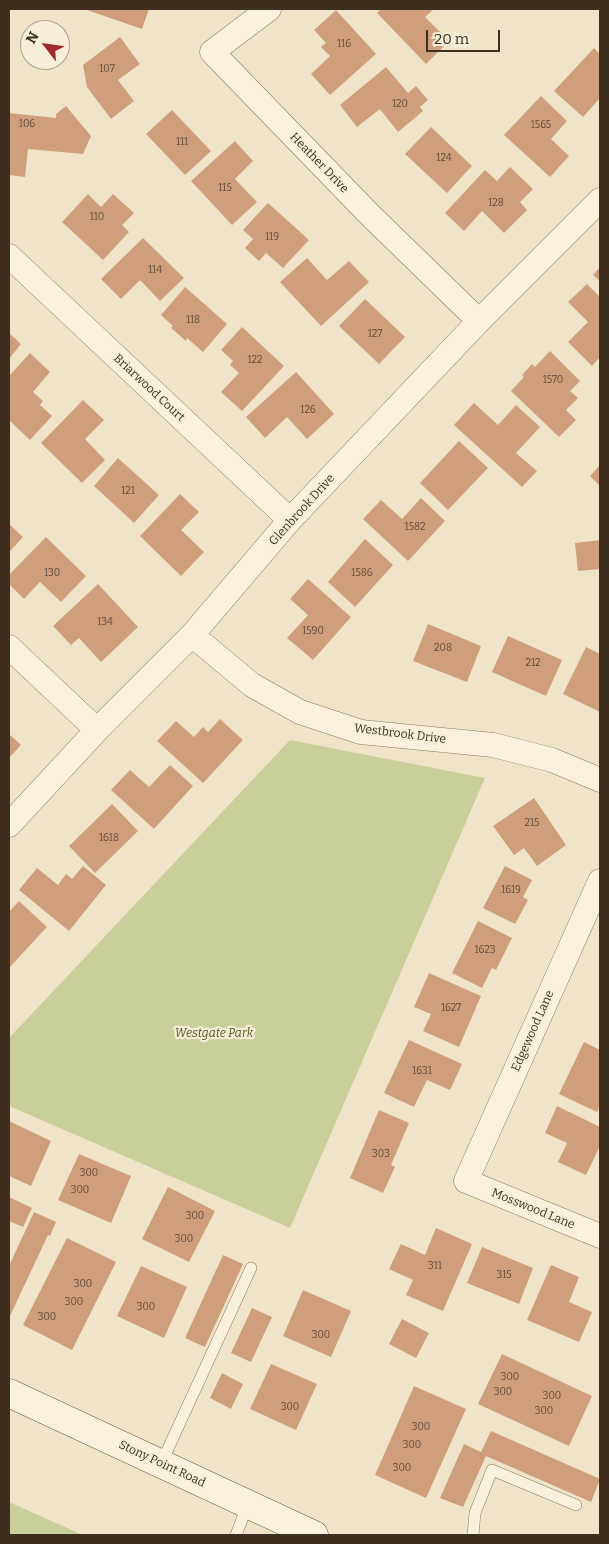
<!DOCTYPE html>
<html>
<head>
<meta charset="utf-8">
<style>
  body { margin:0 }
  #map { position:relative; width:609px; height:1544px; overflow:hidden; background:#f0e4c8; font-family:Bitter,serif }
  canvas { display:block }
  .frame { position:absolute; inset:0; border:10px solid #3d2e20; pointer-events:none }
  .north { position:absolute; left:20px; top:20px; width:50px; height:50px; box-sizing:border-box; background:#f7eed8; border:1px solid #ada18e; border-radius:50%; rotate:300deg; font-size:14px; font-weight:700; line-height:20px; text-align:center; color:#3d2e20 }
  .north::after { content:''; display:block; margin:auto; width:18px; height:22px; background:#9e2a2b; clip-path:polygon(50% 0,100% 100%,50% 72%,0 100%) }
  .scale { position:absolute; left:426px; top:30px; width:74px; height:22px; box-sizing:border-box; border:2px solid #3d2e20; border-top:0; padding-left:6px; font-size:15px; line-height:18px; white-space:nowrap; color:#3d2e20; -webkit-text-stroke:4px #f7eed8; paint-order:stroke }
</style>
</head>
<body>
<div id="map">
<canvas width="609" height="1544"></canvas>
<div class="frame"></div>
<div class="north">N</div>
<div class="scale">20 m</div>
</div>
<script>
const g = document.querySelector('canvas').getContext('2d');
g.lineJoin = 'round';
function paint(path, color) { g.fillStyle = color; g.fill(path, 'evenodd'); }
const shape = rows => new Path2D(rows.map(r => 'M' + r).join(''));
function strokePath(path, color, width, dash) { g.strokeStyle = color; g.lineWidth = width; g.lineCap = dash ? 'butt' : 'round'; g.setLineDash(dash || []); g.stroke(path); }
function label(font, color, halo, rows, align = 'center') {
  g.font = font + ' Bitter,serif'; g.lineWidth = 4.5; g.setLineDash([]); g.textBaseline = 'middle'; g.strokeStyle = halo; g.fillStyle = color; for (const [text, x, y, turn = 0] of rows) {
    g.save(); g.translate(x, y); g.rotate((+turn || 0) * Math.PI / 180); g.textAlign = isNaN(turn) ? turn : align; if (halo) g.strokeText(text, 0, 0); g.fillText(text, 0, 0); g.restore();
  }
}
const green = shape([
  [290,740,485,778,290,1228,9,1106,9,1038],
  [9,1502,83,1535,9,1535]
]);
const building = shape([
  [84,9,149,9,142,29],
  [381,9,434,9,425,17,449,41,426,64,377,13],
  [336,10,376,54,330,95,311,74,330,56,321,47,326,43,314,30],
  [120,37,140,64,118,80,134,101,111,119,87,87,83,65],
  [594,48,600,54,600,98,583,117,554,91],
  [386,67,408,93,416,86,428,100,420,107,423,111,398,132,380,109,357,127,340,105],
  [541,96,567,121,551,139,569,156,550,177,504,135],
  [66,106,91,136,83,154,28,149,25,177,9,175,9,113,56,118,56,114],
  [172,110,211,151,185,175,146,134],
  [431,127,472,166,447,193,405,154],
  [235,141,253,161,235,179,257,202,232,225,191,181],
  [510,167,533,189,520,202,527,210,504,233,482,211,464,231,445,213,485,170,497,181],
  [88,194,101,207,113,194,134,213,122,225,129,232,103,260,62,222],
  [268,203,309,240,283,268,266,253,259,261,245,248,253,239,243,230],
  [143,238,184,278,160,301,140,280,121,299,101,279],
  [307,258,327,280,349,261,369,282,321,326,280,282],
  [600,267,600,281,593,275],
  [587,284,600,297,600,357,592,366,568,342,588,322,568,302],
  [185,287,227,324,203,352,187,338,186,341,171,328,173,326,161,315],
  [365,299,405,337,379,364,339,326],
  [242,327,284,366,242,411,221,392,239,373,230,365,233,361,221,350],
  [9,333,21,344,9,359],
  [550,351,580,381,570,391,578,398,566,410,576,420,559,437,511,391,524,377,522,375,532,364,535,367],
  [30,353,50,372,33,392,43,401,40,405,52,416,30,440,9,420,9,376],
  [296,372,334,414,307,439,287,417,265,438,246,417],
  [83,400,104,420,85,439,105,460,82,483,41,443],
  [474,403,498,425,516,405,540,427,516,453,537,471,522,487,454,425],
  [459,441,488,468,448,510,420,483],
  [118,458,159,495,134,523,94,486],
  [600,465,600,486,590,476],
  [180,494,199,512,181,530,204,552,181,576,140,536],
  [421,498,445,521,408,561,363,519,381,500,402,519],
  [9,524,23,537,9,552],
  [46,537,86,576,61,602,40,582,24,599,9,584,9,575],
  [365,539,393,565,355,607,328,582],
  [600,540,600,569,578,571,575,543],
  [308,579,351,617,313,660,287,638,308,615,290,599],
  [98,584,138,627,101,662,79,638,71,645,53,626],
  [428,624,481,646,467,682,413,661],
  [508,636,562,660,546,696,492,672],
  [586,647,600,654,600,712,563,694],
  [220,719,243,740,203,783,157,741,176,721,194,737,203,727,208,732],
  [9,734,21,745,9,758],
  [170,765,193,786,154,829,111,790,130,770,149,787],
  [534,798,566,845,537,866,524,848,514,855,493,826],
  [112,804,138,831,95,873,69,846],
  [83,866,106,885,69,931,19,890,37,868,58,885,66,874,72,879],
  [505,866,532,880,523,897,528,900,515,924,483,908],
  [19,901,47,927,9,968,9,912],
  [478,921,512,938,496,970,492,968,482,988,452,973],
  [429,973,481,996,459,1047,423,1031,431,1014,414,1007],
  [409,1040,462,1064,450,1090,427,1080,414,1107,384,1093],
  [584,1042,600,1050,600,1105,597,1112,559,1094],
  [557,1106,600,1127,600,1146,586,1175,558,1162,567,1143,545,1133],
  [379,1110,409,1123,391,1165,395,1167,383,1193,350,1178],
  [9,1121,51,1141,31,1186,9,1176],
  [79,1154,131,1176,111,1223,58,1200],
  [168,1187,215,1211,189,1262,142,1239],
  [9,1197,32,1208,23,1227,9,1221],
  [34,1212,56,1222,50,1236,48,1235,9,1318,9,1266],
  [436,1228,472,1244,443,1311,406,1295,413,1280,389,1269,401,1244,425,1255],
  [67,1238,116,1262,72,1350,23,1325],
  [482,1247,533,1268,519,1304,467,1283],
  [223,1255,243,1264,205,1347,185,1338],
  [551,1265,579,1277,569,1302,592,1312,579,1342,527,1320],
  [141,1266,187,1287,164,1338,117,1316],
  [303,1290,351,1311,331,1357,283,1336],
  [252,1308,272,1317,251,1362,231,1353],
  [402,1319,429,1333,416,1358,389,1344],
  [502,1354,592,1396,569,1446,478,1404],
  [271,1364,317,1384,296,1430,250,1409],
  [222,1373,243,1384,231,1409,210,1398],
  [414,1386,466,1409,426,1498,375,1475],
  [491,1431,600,1479,591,1502,486,1456,463,1507,440,1498,464,1444,481,1452]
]);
const lane = shape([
  [161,1464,251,1268],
  [236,1535,248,1504],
  [473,1535,475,1513,492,1470,576,1505]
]);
const street = shape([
  [269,9,212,52,369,214,479,321],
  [9,256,290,520],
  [192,635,252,685,300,712,361,732,493,745,552,760,600,780],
  [9,647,97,730],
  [9,825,97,730,192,635,290,520,479,321,600,200],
  [600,881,466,1181,600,1236]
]);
const secondary = shape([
  [9,1393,314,1535]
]);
const numberNames = [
  ["116",344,44],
  ["107",107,69],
  ["120",400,104],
  ["106",27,124],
  ["1565",541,125],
  ["111",182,142],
  ["124",444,158],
  ["115",225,188],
  ["128",496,203],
  ["110",97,217],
  ["119",272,237],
  ["114",155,270],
  ["118",193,320],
  ["127",375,334],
  ["122",255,360],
  ["1570",553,380],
  ["126",308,410],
  ["121",128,491],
  ["1582",415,527],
  ["130",52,573],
  ["1586",362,573],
  ["134",105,622],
  ["1590",313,631],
  ["208",443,648],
  ["212",533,663],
  ["215",532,823],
  ["1618",109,838],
  ["1619",511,890],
  ["1623",485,950],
  ["1627",451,1008],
  ["1631",422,1071],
  ["303",381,1154],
  ["300",89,1173],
  ["300",80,1190],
  ["300",195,1216],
  ["300",184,1239],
  ["311",435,1266],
  ["315",504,1275],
  ["300",83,1284],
  ["300",74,1302],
  ["300",146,1307],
  ["300",47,1317],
  ["300",321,1335],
  ["300",510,1377],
  ["300",503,1392],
  ["300",552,1396],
  ["300",290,1407],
  ["300",544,1411],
  ["300",421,1427],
  ["300",412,1445],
  ["300",402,1468]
];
const streetNames = [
  ["Heather Drive",319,163,46],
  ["Briarwood Court",149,388,43],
  ["Glenbrook Drive",302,510,-48],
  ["Westbrook Drive",400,734,7],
  ["Edgewood Lane",533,1031,-66],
  ["Mosswood Lane",533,1209,22],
  ["Stony Point Road",162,1464,25]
];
const parkNames = [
  ["Westgate Park",214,1034]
];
paint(green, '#c9cf9b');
paint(building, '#cf9f7d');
strokePath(lane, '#8d765c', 12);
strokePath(street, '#8d765c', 25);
strokePath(secondary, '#6f573f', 29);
strokePath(lane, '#faf1dc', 11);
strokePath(street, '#faf1dc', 24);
strokePath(secondary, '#faf1dc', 28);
label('10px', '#624a37', null, numberNames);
label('12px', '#3d2e20', '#f7eed8', streetNames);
label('italic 12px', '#4d5a26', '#f7eed8', parkNames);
</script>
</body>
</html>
